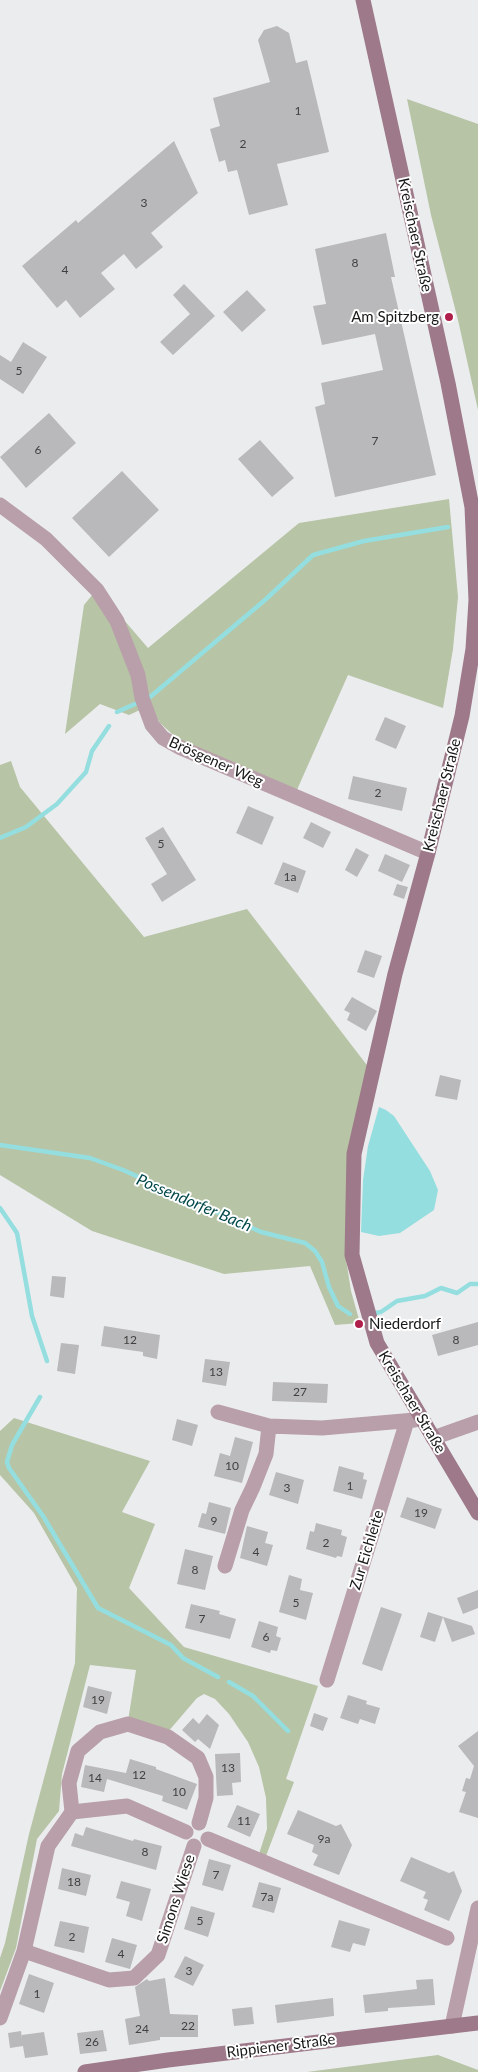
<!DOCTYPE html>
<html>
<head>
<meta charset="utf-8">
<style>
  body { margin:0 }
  canvas { display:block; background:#ebecee }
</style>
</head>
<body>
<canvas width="478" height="2072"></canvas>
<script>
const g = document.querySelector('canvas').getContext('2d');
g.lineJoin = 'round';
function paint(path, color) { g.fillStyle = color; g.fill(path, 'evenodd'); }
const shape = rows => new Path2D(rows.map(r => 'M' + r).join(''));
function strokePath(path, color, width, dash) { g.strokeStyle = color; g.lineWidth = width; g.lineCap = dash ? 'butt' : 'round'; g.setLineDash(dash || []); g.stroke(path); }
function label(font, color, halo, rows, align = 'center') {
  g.font = font + ' Lato,sans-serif'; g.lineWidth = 4; g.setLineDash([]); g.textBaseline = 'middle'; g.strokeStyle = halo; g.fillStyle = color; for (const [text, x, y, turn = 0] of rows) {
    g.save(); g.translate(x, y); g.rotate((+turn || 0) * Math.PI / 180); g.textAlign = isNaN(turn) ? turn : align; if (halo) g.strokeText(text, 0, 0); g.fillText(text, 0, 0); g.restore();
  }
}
const green = shape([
  [407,99,478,124,478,410,458,320,431,215],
  [449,499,458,597,453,649,443,708,348,675,296,792,182,743,160,723,152,710,124,620,148,648,299,523],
  [93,594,118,633,142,709,129,715,100,704,65,734,84,605],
  [11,761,20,787,144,937,247,909,373,1073,345,1253,351,1291,360,1323,335,1325,310,1266,224,1274,92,1231,0,1175,0,765],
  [14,1418,150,1461,122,1512,155,1524,129,1588,184,1647,318,1686,286,1779,294,1782,266,1856,259,1854,267,1829,266,1798,259,1767,248,1742,229,1714,215,1699,204,1694,197,1698,167,1733,128,1721,136,1670,90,1665,62,1774,59,1811,37,1839,16,1948,0,1991,0,1958,5,1943,29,1834,75,1663,77,1588,34,1513,0,1475,0,1431],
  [438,2055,478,2070,478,2072,307,2072]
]);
const water = shape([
  [379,1107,386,1110,394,1116,430,1171,438,1190,434,1210,400,1233,379,1236,361,1232,363,1180,368,1146]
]);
const stream = shape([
  [150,697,265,600,313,555,364,541,448,527],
  [117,712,135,704],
  [0,838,26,827,57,804,86,772,92,751,109,726],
  [0,1145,90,1158,123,1170,261,1232,305,1243,315,1251,322,1262,329,1287,338,1306,350,1314],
  [0,1208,17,1233,32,1316,47,1361],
  [375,1313,381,1312,397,1301,425,1296,441,1288,457,1293,470,1284,478,1284],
  [40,1397,12,1445,7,1462,9,1468,43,1516,98,1608,171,1645,183,1658,218,1677],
  [229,1682,253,1696,288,1731]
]);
const building = shape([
  [277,26,289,33,296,63,307,60,329,152,277,164,288,205,249,215,237,170,228,172,225,160,219,162,210,129,220,126,213,98,270,82,258,40,264,30],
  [174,141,198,193,151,233,163,247,136,269,124,254,101,273,115,289,80,318,66,300,57,308,22,266,76,220,78,223],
  [386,233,395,277,391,277,436,475,335,497,315,407,325,404,321,383,383,370,375,334,322,345,313,306,326,304,315,249],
  [184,284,215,316,173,355,160,342,190,314,173,295],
  [247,290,266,310,242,332,223,312],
  [23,342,47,357,23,394,0,379,0,355,11,362],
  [49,413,76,443,26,488,0,457],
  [260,440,294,478,272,497,238,459],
  [122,471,159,510,109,557,72,518],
  [385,717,406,726,396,749,375,740],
  [353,776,407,788,402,811,348,799],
  [248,806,274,817,262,845,236,833],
  [311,822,331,832,323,848,303,838],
  [163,827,196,880,162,902,151,884,167,874,145,838],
  [356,848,369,855,357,877,345,870],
  [385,854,410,865,402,882,378,871],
  [283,862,306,871,298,893,274,884],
  [397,884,408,887,404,899,393,895],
  [365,950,382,956,374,978,357,972],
  [352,997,377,1011,366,1031,347,1020,350,1013,344,1010],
  [440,1075,461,1080,457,1100,435,1096],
  [52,1276,66,1277,64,1298,50,1296],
  [478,1322,478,1345,438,1356,432,1335],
  [104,1326,160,1335,157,1359,143,1356,143,1352,101,1346],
  [61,1343,79,1345,75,1374,57,1371],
  [205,1359,230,1362,226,1386,202,1382],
  [273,1382,328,1384,327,1403,272,1401],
  [177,1419,198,1425,192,1446,172,1440],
  [235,1437,253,1442,242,1483,214,1476,220,1453,230,1456],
  [339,1466,364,1473,363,1479,367,1480,362,1499,333,1491],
  [276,1472,304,1480,298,1504,269,1495],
  [407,1497,442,1509,435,1529,400,1517],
  [209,1502,231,1508,225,1534,198,1527,202,1513,206,1514],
  [316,1523,342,1530,341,1535,347,1537,342,1557,337,1556,336,1558,306,1549,310,1531,314,1532],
  [247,1526,268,1532,265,1543,273,1545,267,1566,240,1558],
  [185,1549,213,1556,205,1590,177,1584],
  [289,1575,302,1579,300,1590,313,1593,306,1620,279,1612],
  [478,1590,478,1608,463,1614,457,1598],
  [191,1604,220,1611,219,1614,236,1619,230,1639,185,1628],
  [381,1607,402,1614,382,1671,362,1664],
  [428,1612,472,1626,475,1634,452,1642,443,1617,435,1642,420,1637],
  [259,1621,278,1627,276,1636,281,1638,277,1651,271,1650,270,1653,251,1647],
  [88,1686,112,1692,107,1714,83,1707],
  [348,1695,367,1701,366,1704,380,1708,375,1724,360,1719,358,1724,340,1718],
  [314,1713,328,1718,323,1731,310,1726],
  [207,1714,219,1725,210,1749,198,1739,195,1742,182,1730,193,1718,199,1724],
  [478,1731,478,1818,459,1812,466,1792,462,1791,466,1778,470,1779,474,1766,458,1746],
  [240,1753,241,1782,232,1783,233,1795,217,1796,215,1754],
  [130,1759,156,1767,156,1769,197,1784,187,1810,162,1801,163,1796,107,1779,104,1792,81,1787,85,1765,126,1773],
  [237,1805,260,1814,250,1837,227,1827],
  [298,1810,336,1826,341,1824,352,1845,339,1875,313,1865,318,1855,312,1852,314,1845,287,1834],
  [86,1827,133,1841,134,1839,162,1846,156,1870,71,1846,75,1833,83,1836],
  [411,1857,449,1873,454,1871,462,1891,449,1921,424,1910,428,1900,423,1898,426,1892,400,1881],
  [209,1859,231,1865,223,1891,202,1885],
  [62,1868,91,1875,86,1896,58,1889],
  [121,1881,151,1889,142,1921,126,1916,130,1902,116,1898],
  [259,1882,281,1888,274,1913,252,1907],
  [191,1906,215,1913,208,1937,184,1929],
  [339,1920,370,1929,365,1946,353,1943,350,1952,331,1947],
  [60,1921,89,1927,84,1953,54,1946],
  [112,1938,137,1945,130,1969,105,1962],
  [185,1956,204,1965,193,1986,174,1977],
  [29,1974,54,1983,44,2013,19,2004],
  [165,1978,170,2014,198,2015,198,2037,160,2037,160,2040,129,2045,125,2019,140,2016,135,1987,147,1979,149,1981],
  [433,1979,435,2005,388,2008,388,2011,365,2013,363,1995,417,1989,416,1980],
  [333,1998,334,2016,277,2023,275,2005],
  [252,2007,254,2024,234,2026,232,2009],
  [103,2030,107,2051,80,2054,77,2033],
  [21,2031,22,2038,22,2035,44,2032,48,2055,25,2058,23,2046,10,2048,8,2033]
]);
const street = shape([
  [0,505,46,539,97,590,117,621,138,675,142,698,152,725,163,738,179,747,428,853],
  [218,1412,269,1426,322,1428,415,1420],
  [433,1438,478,1422],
  [225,1566,242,1510,253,1487,266,1454,269,1426],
  [327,1680,407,1421],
  [72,1812,127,1806,186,1832],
  [208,1839,447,1938],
  [24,1951,109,1980,134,1978,158,1955,194,1846],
  [0,2018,24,1951,48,1846,72,1812,69,1783,78,1751,100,1732,128,1724,168,1737,198,1758,206,1777,206,1798,199,1823],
  [452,2026,478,1908]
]);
const secondary = shape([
  [363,0,448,383,472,507,476,600,473,649,462,716,428,853,395,974,354,1154,352,1255,377,1343,478,1513],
  [85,2072,168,2060,478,2023]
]);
const markers = [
  [449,317,5,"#b01e4b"],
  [359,1324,5,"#b01e4b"]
];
const numberNames = [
  ["1",298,111],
  ["2",243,144],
  ["3",144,203],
  ["8",355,263],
  ["4",65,270],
  ["5",19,371],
  ["7",375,441],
  ["6",38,450],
  ["2",378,793],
  ["5",161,844],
  ["1a",290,877],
  ["12",130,1340],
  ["8",456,1340],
  ["13",216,1372],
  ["27",300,1392],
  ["10",232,1466],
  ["1",350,1486],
  ["3",287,1488],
  ["19",421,1513],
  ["9",214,1521],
  ["2",326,1543],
  ["4",256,1552],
  ["8",195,1570],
  ["5",296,1603],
  ["7",202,1619],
  ["6",266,1637],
  ["19",98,1700],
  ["13",228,1768],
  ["12",139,1775],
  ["14",95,1778],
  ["10",179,1792],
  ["11",244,1821],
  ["9a",324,1839],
  ["8",145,1852],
  ["7",216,1875],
  ["18",74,1882],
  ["7a",267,1897],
  ["5",200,1921],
  ["2",72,1937],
  ["4",121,1954],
  ["3",189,1971],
  ["1",37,1994],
  ["22",188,2026],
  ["24",142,2029],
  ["26",92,2042]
];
const streetNames = [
  ["Kreischaer Straße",415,235,78],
  ["Brösgener Weg",216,762,24],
  ["Kreischaer Straße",442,795,-76],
  ["Kreischaer Straße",412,1402,59],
  ["Zur Eichleite",367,1550,-73],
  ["Simons Wiese",176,1899,-72],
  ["Rippiener Straße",281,2046,-7]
];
const poiNames = [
  ["Am Spitzberg",439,317],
  ["Niederdorf",369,1324,"left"]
];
const waterNames = [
  ["Possendorfer Bach",194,1203,23]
];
paint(green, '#b7c4a6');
paint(water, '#95dedf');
strokePath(stream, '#95dedf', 4.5);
paint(building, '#b9b9bb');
strokePath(street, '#b89fa9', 15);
strokePath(secondary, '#9d7989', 15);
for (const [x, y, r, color] of markers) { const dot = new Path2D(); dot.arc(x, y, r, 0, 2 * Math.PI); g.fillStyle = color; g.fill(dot); strokePath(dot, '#fff', 2); }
label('12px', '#404041', null, numberNames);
label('15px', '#171718', '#fff', streetNames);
label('15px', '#171718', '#fff', poiNames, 'right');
label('italic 16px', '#03494b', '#fff', waterNames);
</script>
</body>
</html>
